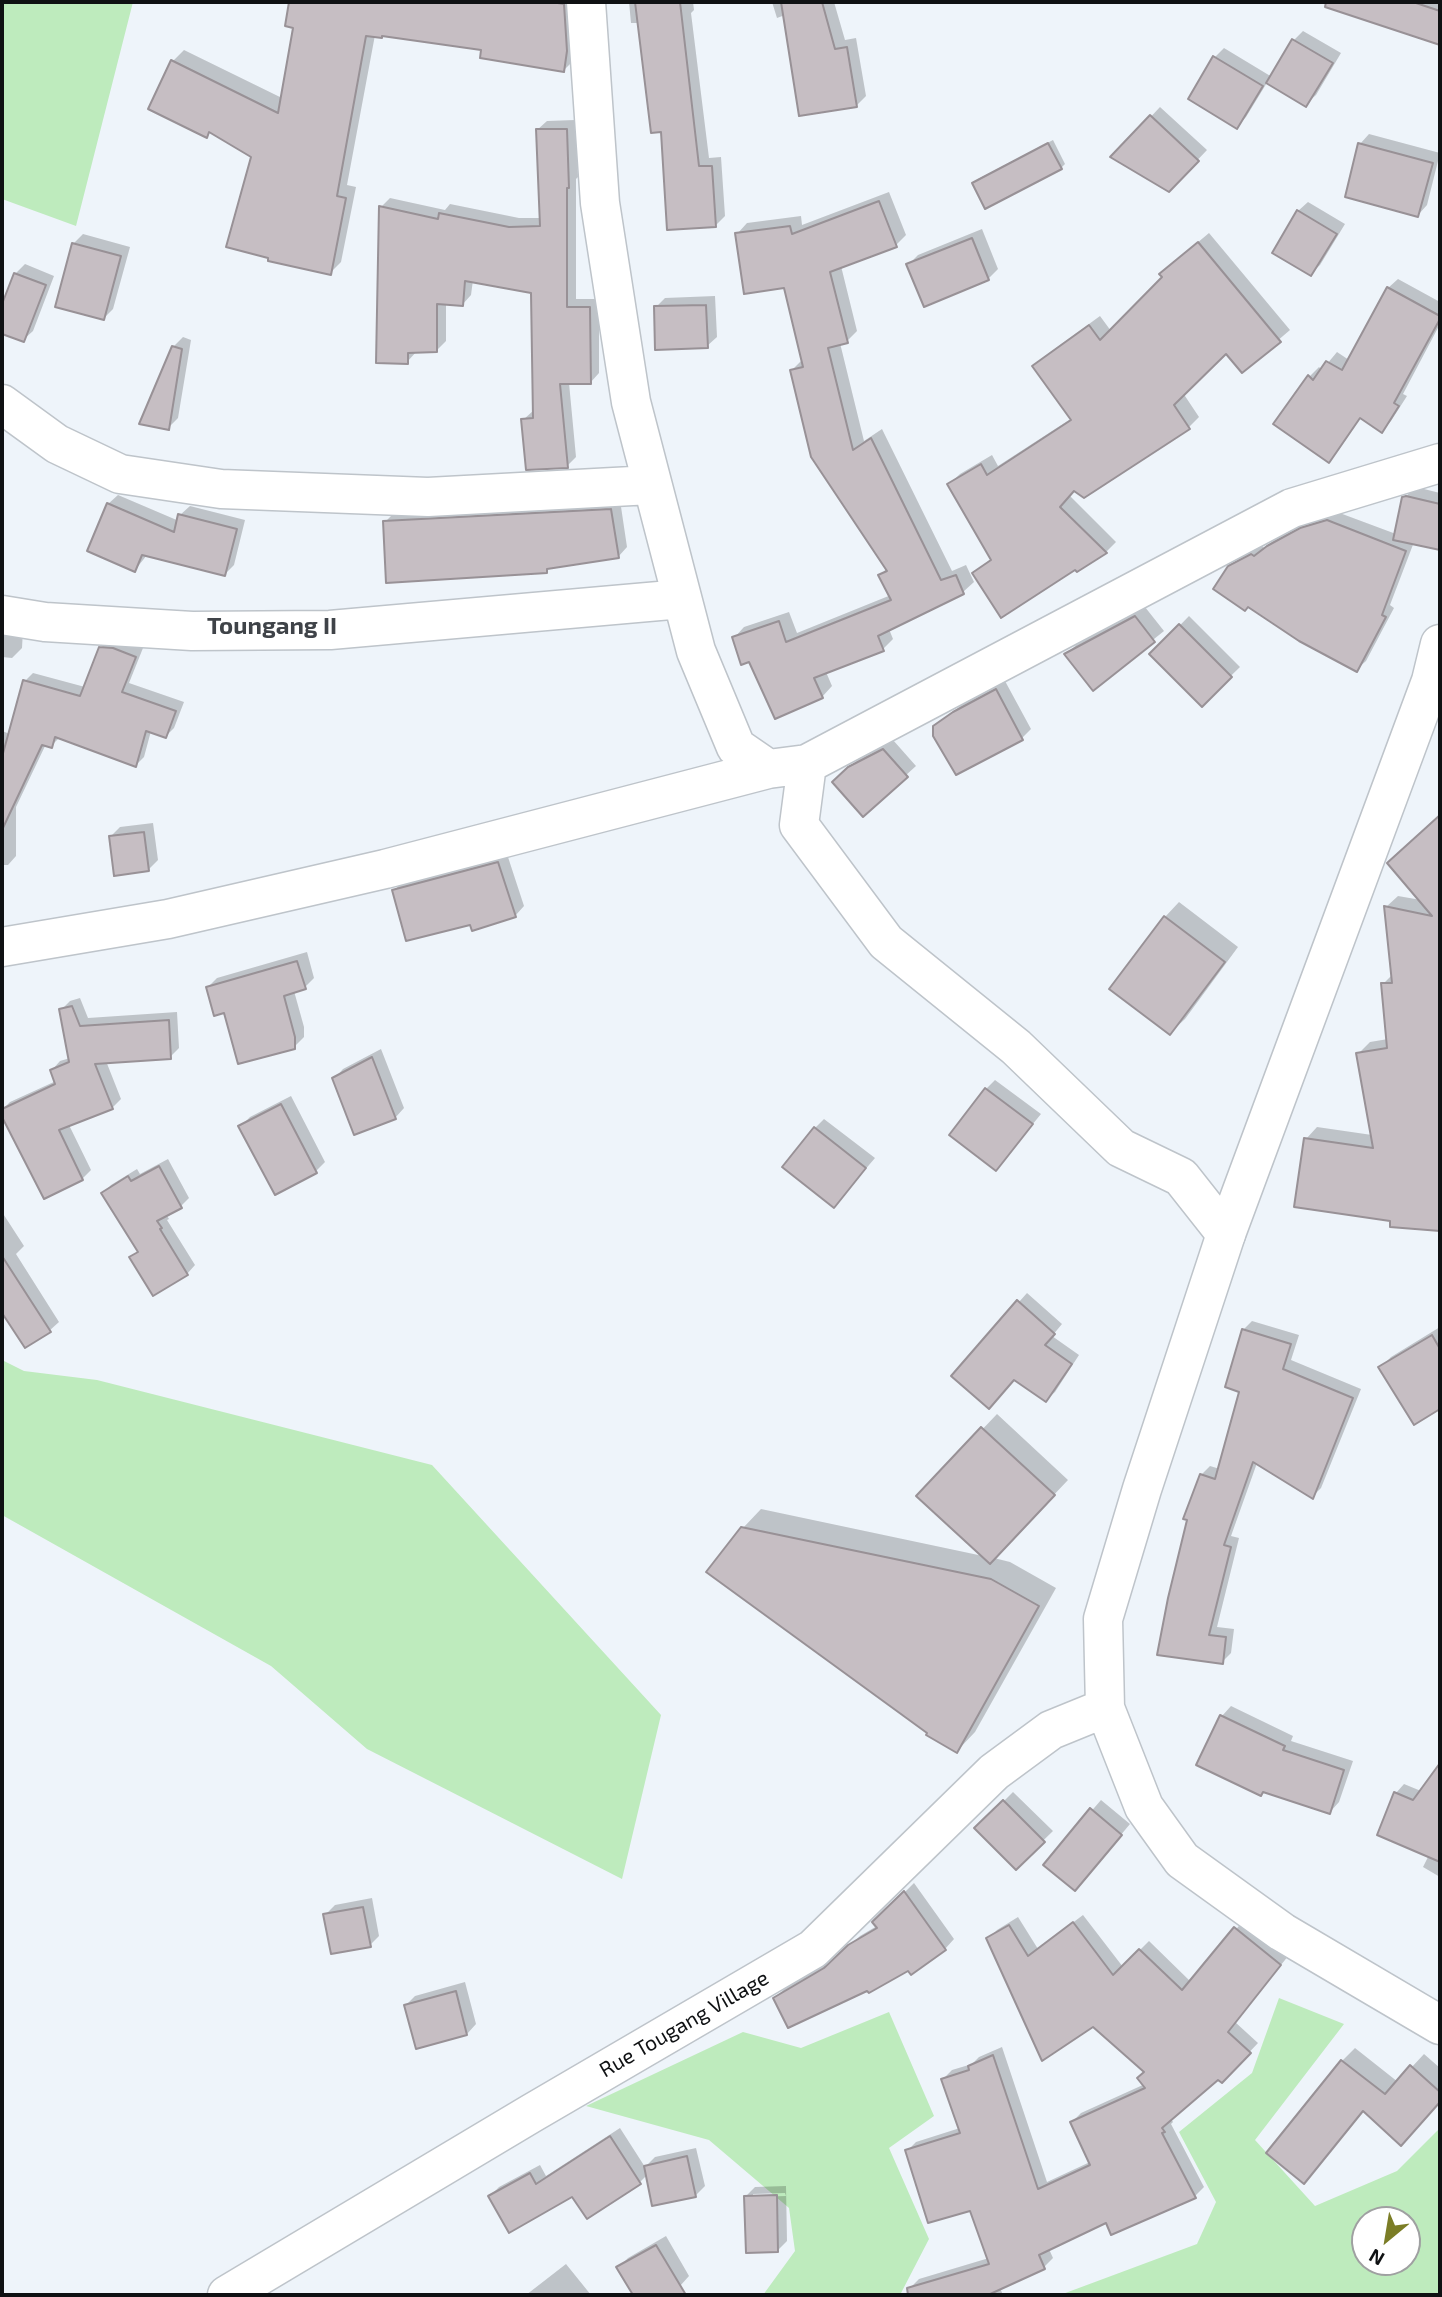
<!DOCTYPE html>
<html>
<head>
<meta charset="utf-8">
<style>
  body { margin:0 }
  #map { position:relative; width:1442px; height:2297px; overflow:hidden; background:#eef4fa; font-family:"Exo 2",sans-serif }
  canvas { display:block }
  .frame { position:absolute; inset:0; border:4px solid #0f1113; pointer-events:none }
  .north { position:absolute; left:1351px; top:2206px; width:70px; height:70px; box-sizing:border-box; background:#fff; border:2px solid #9fa0a1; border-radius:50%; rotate:210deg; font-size:19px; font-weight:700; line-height:28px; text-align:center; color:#0f1113 }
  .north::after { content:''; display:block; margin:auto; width:24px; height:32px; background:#7b7d26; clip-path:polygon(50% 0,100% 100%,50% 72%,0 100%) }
</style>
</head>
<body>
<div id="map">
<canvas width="1442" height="2297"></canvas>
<div class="frame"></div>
<div class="north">N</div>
</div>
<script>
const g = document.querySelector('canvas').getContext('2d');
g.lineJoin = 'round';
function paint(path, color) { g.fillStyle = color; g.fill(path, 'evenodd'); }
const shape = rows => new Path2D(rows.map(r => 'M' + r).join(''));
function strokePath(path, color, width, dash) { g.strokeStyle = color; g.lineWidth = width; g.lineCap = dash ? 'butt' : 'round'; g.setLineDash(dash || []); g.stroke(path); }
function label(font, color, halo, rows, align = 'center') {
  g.font = font + ' "Exo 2",sans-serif'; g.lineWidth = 7; g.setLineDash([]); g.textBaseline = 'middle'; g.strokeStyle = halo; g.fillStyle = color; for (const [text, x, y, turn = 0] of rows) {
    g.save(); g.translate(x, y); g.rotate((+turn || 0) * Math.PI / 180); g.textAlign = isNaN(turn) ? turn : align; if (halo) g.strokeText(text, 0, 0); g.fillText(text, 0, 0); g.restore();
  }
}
const green = shape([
  [2,2,133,2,76,226,2,199],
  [2,1360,24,1371,97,1380,432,1465,661,1715,622,1879,367,1749,271,1666,2,1515],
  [1279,1998,1344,2024,1255,2140,1315,2206,1397,2171,1440,2128,1440,2295,1060,2295,1197,2244,1216,2202,1179,2132,1252,2073],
  [1365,2220,1407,2220,1407,2262,1365,2262],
  [889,2012,934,2116,889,2148,929,2239,900,2295,763,2295,795,2251,789,2208,709,2140,586,2106,743,2032,801,2048]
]);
const shadow = shape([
  [290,2,575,2,575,59,564,70,483,49,383,34,375,35,347,185,356,187,341,262,330,273,253,156,211,131,206,136,173,61,184,50,282,98,295,27,287,25],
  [629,2,693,2,694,10,691,13,709,158,721,157,725,216,715,226,662,130,640,23,631,23],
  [772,2,834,2,845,40,856,38,866,96,856,106,785,15,777,18],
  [1367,2,1440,2,1440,43,1362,17],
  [1303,31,1341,53,1316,95,1306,104,1268,81,1246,117,1236,127,1215,57,1224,48,1272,77,1294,40],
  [1160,107,1207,150,1169,190,1113,157],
  [575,120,578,177,576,179,576,299,599,299,599,373,590,383,569,383,576,457,567,466,523,420,534,410,533,292,473,280,471,295,462,305,446,303,446,341,436,351,417,351,407,362,381,207,390,198,445,210,450,204,519,218,541,218,537,130,547,121],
  [1369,134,1440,153,1427,205,1418,215,1360,144],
  [1053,140,1065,164,1061,168,974,184,978,179],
  [889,192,906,235,896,245,841,266,857,331,847,341,840,343,864,441,882,429,952,571,966,565,974,582,963,592,889,629,893,639,883,649,826,672,832,686,822,697,750,660,734,638,744,627,789,612,797,633,891,595,881,575,887,568,792,370,803,359,785,286,737,234,747,223,801,216,802,225],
  [1308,202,1345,224,1320,265,1310,274,1298,211],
  [982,229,998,269,988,279,908,265,918,255],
  [1209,233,1290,330,1242,371,1226,351,1183,393,1199,417,1189,427,1074,489,1069,495,1116,542,1106,552,1078,570,974,573,992,558,949,484,960,474,992,455,998,466,1072,418,1034,367,1045,356,1100,316,1111,331,1165,278,1172,264],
  [83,234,130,247,113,309,104,318,73,244],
  [25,264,54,276,33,331,23,340,2,332,2,309,15,274],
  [1398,279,1440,302,1440,324,1403,394,1407,396,1391,421,1382,430,1361,417,1338,451,1328,461,1276,424,1310,376,1319,367,1322,370,1337,352,1349,360,1388,288],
  [715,296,717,337,707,346,656,307,665,298],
  [183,337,191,340,178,418,168,428,173,347],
  [1416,487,1440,493,1440,547,1414,542,1390,605,1394,608,1366,661,1356,670,1230,568,1240,557,1262,546,1264,548,1278,537,1312,519,1337,512,1396,534,1404,498],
  [118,495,179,521,180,515,190,506,245,520,234,565,225,574,147,555,135,570,108,504],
  [620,500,627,547,618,557,550,567,546,571,385,522,395,512],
  [1145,607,1164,631,1093,688,1067,654,1076,645],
  [1189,616,1240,667,1202,704,1152,654],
  [2,624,23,630,22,648,12,658,2,657],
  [109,640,122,640,143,648,129,683,184,702,174,728,166,736,151,731,144,757,136,765,60,737,51,746,46,744,16,807,16,856,8,865,2,865,2,731,10,734,25,681,33,673,85,687,101,648],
  [1005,681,1031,729,1022,738,935,727,965,702],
  [893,740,916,766,863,814,843,772,860,758],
  [1440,816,1440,1229,1392,1225,1392,1220,1306,1139,1317,1127,1372,1135,1358,1054,1370,1042,1388,1039,1383,984,1393,974,1386,907,1398,896,1421,900,1401,851],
  [153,823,158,860,148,870,110,837,120,827],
  [507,854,524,906,515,916,471,923,394,890,404,881],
  [1179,902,1238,947,1185,1019,1170,1033,1165,917],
  [307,952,314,978,305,987,294,991,304,1027,304,1037,294,1047,226,1011,208,987,217,978],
  [80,998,88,1018,177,1012,179,1048,170,1057,106,1061,121,1099,112,1108,69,1125,91,1170,82,1179,45,1197,2,1110,10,1102,56,1081,52,1070,60,1061,70,1058,61,1010,70,1001],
  [381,1049,404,1108,395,1118,334,1079,343,1069],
  [995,1080,1041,1114,996,1169,986,1089],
  [291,1096,325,1162,316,1171,240,1127,250,1117],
  [824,1119,875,1158,834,1206,815,1128],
  [168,1159,189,1198,181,1206,166,1214,169,1219,167,1220,195,1265,187,1274,132,1257,139,1250,103,1194,111,1185,137,1169,140,1174],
  [2,1212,24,1246,16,1254,59,1322,49,1331,25,1346,2,1310],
  [1027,1293,1062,1324,1052,1336,1079,1355,1055,1392,1046,1400,1015,1378,953,1376],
  [1252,1321,1299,1335,1291,1360,1361,1389,1321,1488,1313,1496,1257,1463,1231,1536,1239,1538,1217,1627,1234,1629,1231,1653,1222,1662,1159,1653,1201,1475,1210,1466,1220,1469,1242,1391,1243,1330],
  [1440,1327,1440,1407,1414,1422,1381,1367,1391,1357],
  [997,1414,1068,1480,994,1558,1010,1562,1056,1588,975,1732,957,1751,929,1732,743,1528,761,1509,983,1556,919,1496],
  [1231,1706,1293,1736,1291,1741,1353,1761,1339,1802,1330,1812,1222,1716],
  [1440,1766,1440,1877,1423,1867,1429,1855,1396,1793,1404,1784,1421,1791],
  [1013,1792,1053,1831,1016,1867,977,1828],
  [1101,1800,1130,1824,1084,1879,1045,1865],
  [914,1883,954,1939,945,1949,868,1989,775,1998,785,1988,836,1959,860,1936,877,1926,875,1922],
  [372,1898,379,1936,370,1945,325,1915,335,1905],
  [1083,1915,1123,1967,1149,1941,1191,1982,1244,1920,1289,1955,1235,2022,1258,2043,1222,2081,1218,2077,1171,2119,1173,2122,1171,2124,1204,2187,1195,2196,1112,2232,1107,2221,1049,2249,1053,2258,1044,2267,1000,2288,1003,2295,912,2295,910,2288,919,2279,989,2258,971,2208,907,2151,916,2142,960,2128,943,2079,952,2070,972,2064,979,2057,1002,2047,1047,2182,1090,2162,1072,2122,1081,2113,1145,2084,1146,2071,988,1939,997,1930,1018,1917,1038,1949],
  [465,1982,476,2024,467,2034,406,2005,415,1996],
  [1355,2048,1398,2082,1424,2054,1440,2068,1440,2101,1414,2131,1364,2110,1304,2182,1342,2061],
  [620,2128,645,2167,655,2157,696,2148,705,2186,695,2196,647,2175,640,2182,573,2195,490,2196,499,2187,540,2165,546,2176],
  [786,2186,787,2241,778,2250,746,2196,755,2187],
  [785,2193,786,2196,753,2197,753,2194],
  [666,2236,689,2276,680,2286,664,2295,635,2295,619,2267,628,2258],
  [566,2264,591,2295,526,2295]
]);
const building = shape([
  [289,2,551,2,564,4,567,51,564,72,480,58,481,50,382,36,382,38,366,36,337,196,346,198,331,275,268,261,268,258,226,247,251,157,209,132,207,138,148,109,171,60,278,113,293,28,285,26,289,2],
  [635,2,680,2,699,166,712,166,716,227,667,230,661,132,651,133,635,2],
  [781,2,822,2,835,49,847,47,857,107,799,116,781,2],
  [1326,2,1413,2,1440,11,1440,45,1325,7,1326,2],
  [1292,39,1333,63,1306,107,1266,83,1292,39],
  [1213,56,1263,86,1237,129,1188,99,1213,56],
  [1150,115,1199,161,1169,192,1110,157,1150,115],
  [536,129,567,129,569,188,567,188,567,307,590,307,591,384,560,384,568,468,526,470,521,419,533,418,531,293,465,281,463,306,437,304,437,352,408,353,408,364,376,363,379,206,438,219,439,213,509,227,540,226,536,129],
  [1048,143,1062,169,985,209,972,183,1048,143],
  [1358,143,1433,163,1418,217,1345,197,1358,143],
  [879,201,897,247,830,272,848,343,828,348,853,450,871,438,941,580,956,575,964,594,878,636,884,651,814,678,823,698,775,719,749,662,741,665,732,637,779,621,786,642,891,600,878,575,887,571,811,457,790,370,803,367,784,288,744,294,735,233,790,226,792,234,879,201],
  [1297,210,1337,234,1311,276,1272,253,1297,210],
  [972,238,989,280,924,307,906,264,972,238],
  [1198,242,1281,342,1242,373,1226,354,1174,405,1190,429,1084,498,1074,491,1060,507,1107,553,1077,572,1075,570,1001,618,972,573,991,560,947,484,981,464,987,475,1071,420,1032,366,1089,325,1100,340,1162,277,1159,274,1198,242],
  [72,243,121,256,104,320,55,307,72,243],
  [14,273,46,285,24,342,2,334,2,304,14,273],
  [1387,287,1440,316,1440,319,1394,403,1399,406,1382,433,1360,418,1329,463,1273,424,1308,375,1313,380,1326,361,1342,370,1387,287],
  [706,305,708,348,655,350,654,306,706,305],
  [172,346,182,349,169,430,139,424,172,346],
  [1406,496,1440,504,1440,550,1393,540,1402,497,1406,496],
  [107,503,174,532,178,514,237,529,225,576,142,555,135,572,87,551,107,503],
  [611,509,619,558,547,569,547,573,386,583,383,521,611,509],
  [1327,520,1406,551,1382,615,1386,617,1357,672,1299,641,1248,607,1245,611,1213,589,1228,566,1251,554,1254,556,1267,546,1300,528,1327,520],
  [1135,616,1155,642,1093,691,1064,654,1135,616],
  [1179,624,1232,677,1202,707,1149,654,1179,624],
  [99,647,113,648,136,657,122,692,176,711,166,738,146,731,136,767,55,737,52,748,42,745,2,830,2,757,23,680,80,696,99,647],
  [996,689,1023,740,956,775,933,736,933,726,953,712,996,689],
  [883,749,908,777,863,817,832,782,848,767,883,749],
  [1440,815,1440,1231,1390,1227,1390,1221,1294,1207,1304,1138,1373,1148,1356,1053,1387,1048,1381,983,1392,983,1384,906,1432,916,1387,863,1440,815],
  [144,832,149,871,114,876,109,836,144,832],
  [498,862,516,917,472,931,470,925,406,941,392,890,498,862],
  [1164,916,1225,962,1170,1035,1109,989,1164,916],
  [297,961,306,989,284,996,295,1037,295,1049,238,1064,224,1013,214,1016,206,987,297,961],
  [72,1006,80,1026,169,1020,171,1059,95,1064,113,1109,59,1130,83,1180,44,1199,2,1117,2,1109,55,1084,50,1070,69,1062,59,1009,72,1006],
  [372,1057,396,1119,354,1135,332,1078,372,1057],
  [985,1088,1033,1124,996,1171,949,1135,985,1088],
  [281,1104,317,1173,275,1195,238,1126,281,1104],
  [814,1127,866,1168,834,1208,782,1167,814,1127],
  [159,1166,182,1208,157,1221,162,1228,160,1229,188,1275,153,1296,129,1257,138,1252,101,1193,128,1176,131,1181,159,1166],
  [2,1256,51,1332,25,1348,2,1313,2,1256],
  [1017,1300,1055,1334,1045,1345,1072,1364,1046,1402,1014,1380,989,1409,951,1376,1017,1300],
  [1242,1329,1291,1344,1283,1369,1353,1398,1313,1499,1253,1462,1224,1545,1231,1547,1209,1635,1226,1637,1223,1664,1157,1655,1168,1598,1187,1520,1183,1519,1200,1474,1215,1479,1239,1392,1225,1387,1242,1329],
  [1432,1335,1440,1349,1440,1409,1414,1425,1378,1367,1432,1335],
  [981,1427,1055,1495,990,1564,916,1496,981,1427],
  [741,1527,991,1579,1039,1606,957,1753,926,1735,927,1733,706,1572,741,1527],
  [1220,1715,1285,1746,1283,1750,1344,1770,1330,1814,1263,1792,1261,1796,1196,1765,1220,1715],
  [1440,1763,1440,1862,1377,1835,1394,1792,1413,1800,1440,1763],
  [1003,1800,1045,1842,1016,1870,974,1828,1003,1800],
  [1090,1808,1122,1835,1075,1891,1043,1865,1090,1808],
  [904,1891,946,1950,911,1975,908,1971,869,1993,867,1991,788,2028,773,1998,824,1968,848,1945,877,1928,872,1922,904,1891],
  [363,1907,371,1947,331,1954,323,1914,363,1907],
  [1073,1922,1113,1975,1139,1949,1182,1990,1234,1927,1281,1965,1228,2032,1251,2053,1222,2083,1218,2080,1162,2128,1165,2132,1162,2133,1196,2198,1111,2235,1106,2223,1039,2255,1045,2269,988,2295,908,2295,907,2288,989,2264,970,2211,928,2223,905,2150,960,2133,941,2079,969,2070,968,2066,993,2055,1038,2189,1090,2165,1070,2122,1145,2088,1137,2078,1144,2072,1093,2027,1042,2061,986,1938,1009,1925,1028,1956,1073,1922],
  [456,1991,467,2035,416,2049,404,2005,456,1991],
  [1341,2060,1385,2094,1410,2065,1440,2092,1440,2102,1401,2146,1363,2111,1304,2184,1266,2153,1341,2060],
  [610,2136,641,2184,587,2219,572,2197,509,2233,488,2196,530,2173,536,2184,610,2136],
  [687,2156,696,2197,652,2206,644,2166,687,2156],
  [777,2195,778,2252,746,2253,744,2196,777,2195],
  [656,2245,686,2295,633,2295,616,2267,656,2245]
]);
const street = shape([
  [586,2,600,203,631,402,696,651,736,747,768,769,807,764,1292,508,1440,463],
  [2,404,57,444,120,474,221,489,428,497,651,485],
  [2,615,45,622,192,631,330,630,682,599],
  [807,764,799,825,886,942,1016,1047,1121,1148,1181,1177,1226,1234],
  [2,947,168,919,385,869,768,769]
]);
const secondary = shape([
  [1440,644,1431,681,1226,1234,1142,1489,1103,1619,1105,1708,1144,1807,1182,1860,1282,1932,1440,2025],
  [227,2295,532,2113,813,1949,994,1772,1051,1730,1105,1708]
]);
const streetNames = [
  ["Rue Tougang Village",684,2024,-30]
];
const quarterNames = [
  ["Toungang II",272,626]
];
paint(green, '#beebbd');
paint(shadow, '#0003');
paint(building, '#c6bec3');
strokePath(building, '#989196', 2);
strokePath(street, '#bec4ca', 41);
strokePath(secondary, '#bec4ca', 41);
strokePath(street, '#fff', 38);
strokePath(secondary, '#fff', 38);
label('21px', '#0f1113', '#fff', streetNames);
label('bold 24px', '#3f4348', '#fff', quarterNames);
</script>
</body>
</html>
